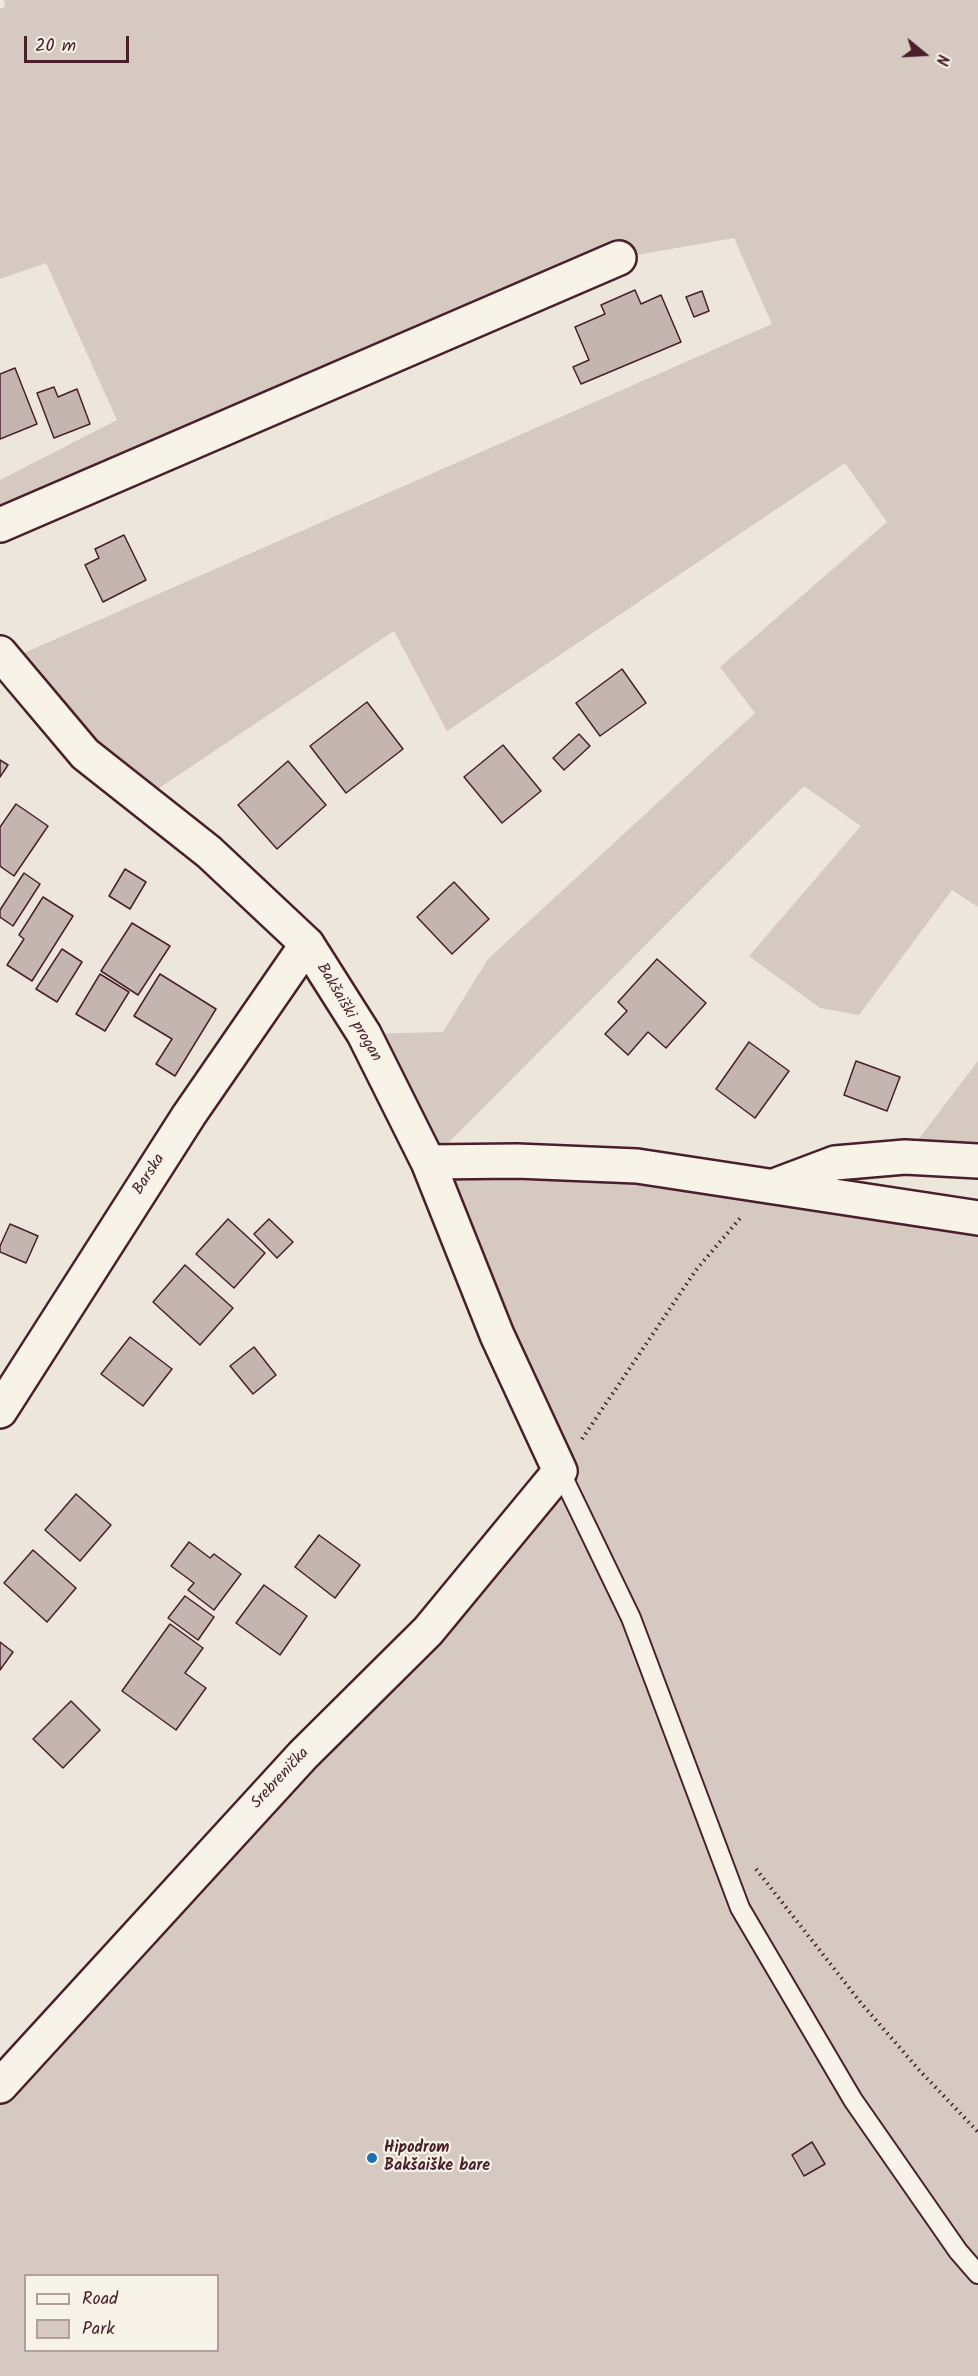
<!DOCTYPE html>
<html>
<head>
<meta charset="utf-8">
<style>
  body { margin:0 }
  #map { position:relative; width:978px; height:2376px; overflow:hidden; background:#ece6dd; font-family:Kalam,sans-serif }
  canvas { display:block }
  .legend { position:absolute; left:24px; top:2274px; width:195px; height:78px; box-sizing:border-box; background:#f7f3e8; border:2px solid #b29e9c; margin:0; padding:8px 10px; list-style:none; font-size:18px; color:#4a1f2b }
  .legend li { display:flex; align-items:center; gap:12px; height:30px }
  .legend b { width:30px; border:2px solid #b29e9c }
  .north { position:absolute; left:894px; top:24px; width:60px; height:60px; -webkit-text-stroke:4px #f7f3e8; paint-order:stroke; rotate:108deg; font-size:16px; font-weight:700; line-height:24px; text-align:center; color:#4a1f2b }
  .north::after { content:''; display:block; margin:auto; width:21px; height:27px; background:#4a1f2b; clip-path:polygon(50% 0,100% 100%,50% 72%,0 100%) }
  .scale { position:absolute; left:24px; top:36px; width:105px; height:27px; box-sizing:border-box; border:3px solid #4a1f2b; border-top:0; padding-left:8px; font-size:18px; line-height:21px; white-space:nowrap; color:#4a1f2b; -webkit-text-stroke:4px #f7f3e8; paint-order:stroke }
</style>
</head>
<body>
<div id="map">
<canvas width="978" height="2376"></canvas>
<ul class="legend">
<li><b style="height:8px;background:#f7f3e8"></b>Road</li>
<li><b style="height:16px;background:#d5c9c2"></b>Park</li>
</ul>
<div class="north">N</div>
<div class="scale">20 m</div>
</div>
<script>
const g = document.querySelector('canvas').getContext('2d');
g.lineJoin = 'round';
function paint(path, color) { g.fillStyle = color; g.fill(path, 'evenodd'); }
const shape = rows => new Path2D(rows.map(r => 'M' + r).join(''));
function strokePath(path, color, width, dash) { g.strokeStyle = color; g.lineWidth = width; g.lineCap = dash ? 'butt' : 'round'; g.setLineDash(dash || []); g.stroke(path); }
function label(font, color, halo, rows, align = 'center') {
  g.font = font + ' Kalam,sans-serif'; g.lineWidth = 4.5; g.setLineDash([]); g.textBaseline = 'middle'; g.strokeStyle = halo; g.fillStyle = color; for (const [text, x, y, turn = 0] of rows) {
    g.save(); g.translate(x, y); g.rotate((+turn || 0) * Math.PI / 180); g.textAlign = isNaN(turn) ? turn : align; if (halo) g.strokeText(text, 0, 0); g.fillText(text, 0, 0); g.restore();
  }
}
const green = shape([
  [4,0,978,0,978,907,952,890,859,1015,820,1008,749,956,861,826,804,786,429,1162,517,1161,978,1218,978,2376,0,2376,0,2086,560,1471,364,1034,443,1032,488,959,755,713,720,667,887,522,845,463,447,731,394,631,141,800,6,661,772,324,734,238,619,258,0,525,0,480,117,420,46,263,0,279,0,9,5,7],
  [26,2276,218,2276,218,2350,26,2350],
  [978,1061,978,1161,905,1157]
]);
const building = shape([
  [635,290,641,304,661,295,681,342,581,384,573,367,589,360,575,327,605,314,601,305,635,290],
  [702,291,709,311,694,317,686,297,702,291],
  [15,368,37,424,0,439,0,374,15,368],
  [54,387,58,397,77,389,90,424,54,438,37,393,54,387],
  [124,535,146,580,103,602,85,565,99,558,95,549,124,535],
  [622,669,646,703,600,736,576,703,622,669],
  [367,702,403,749,346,793,310,746,367,702],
  [579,734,590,746,564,770,553,758,579,734],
  [503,745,541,791,502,823,464,777,503,745],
  [0,760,8,765,0,777,0,760],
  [288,761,326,805,277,849,238,805,288,761],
  [16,804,48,826,14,876,0,866,0,827,16,804],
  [125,869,146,882,130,909,109,896,125,869],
  [24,873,40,884,13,926,0,917,0,910,24,873],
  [454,882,489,919,452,954,417,917,454,882],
  [43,897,73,916,32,981,7,965,24,939,19,935,43,897],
  [132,923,170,946,138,995,101,971,132,923],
  [62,949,82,962,57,1002,36,989,62,949],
  [657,959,706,1003,666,1048,648,1032,628,1055,605,1034,627,1011,618,1002,657,959],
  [100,974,129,992,105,1031,76,1014,100,974],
  [160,974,216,1009,175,1076,156,1064,172,1039,134,1016,160,974],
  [749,1042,789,1071,755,1118,716,1089,749,1042],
  [856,1061,900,1077,887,1111,844,1095,856,1061],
  [228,1219,265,1253,234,1288,196,1254,228,1219],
  [269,1219,293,1242,277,1258,254,1234,269,1219],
  [10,1224,38,1236,26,1263,0,1252,0,1246,10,1224],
  [185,1265,233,1308,200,1345,153,1302,185,1265],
  [130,1337,172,1369,143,1406,101,1374,130,1337],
  [254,1347,276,1375,253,1394,230,1366,254,1347],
  [76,1494,111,1525,80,1561,45,1530,76,1494],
  [319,1535,360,1565,335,1598,295,1567,319,1535],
  [189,1542,210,1558,214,1554,241,1574,214,1610,188,1590,194,1583,171,1566,189,1542],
  [33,1550,76,1588,47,1622,4,1583,33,1550],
  [264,1585,307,1616,280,1655,236,1623,264,1585],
  [185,1596,214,1617,198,1640,168,1618,185,1596],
  [170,1624,203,1648,185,1673,206,1688,176,1730,122,1691,170,1624],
  [0,1642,13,1652,0,1670,0,1642],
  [71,1701,100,1730,63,1768,33,1739,71,1701],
  [812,2142,825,2164,804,2176,792,2155,812,2142]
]);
const path = shape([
  [582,1439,696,1270,742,1216],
  [756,1869,861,2003,920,2071,978,2132]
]);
const service = shape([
  [560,1471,631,1618,740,1908,853,2100,958,2251,978,2274]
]);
const minor = shape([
  [0,525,619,258],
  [0,653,85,754,209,852,307,944,364,1034,428,1162,497,1335,560,1471,428,1631,303,1755,0,2086],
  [428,1162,517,1161,637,1166,978,1218],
  [774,1186,835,1163,905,1157,978,1161],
  [0,1411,189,1115,307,944]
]);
const markers = [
  [372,2158,6,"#1f6fb2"]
];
const streetNames = [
  ["Bakšaiški progan",348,1013,59],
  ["Barska",150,1175,-57],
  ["Srebrenička",281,1779,-47]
];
const poiNames = [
  ["Hipodrom",384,2149],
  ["Bakšaiške bare",384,2167]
];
paint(green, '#d5c9c2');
paint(building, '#c4b5b0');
strokePath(building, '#4a1f2b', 1.5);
strokePath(service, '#4a1f2b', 22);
strokePath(minor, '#4a1f2b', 38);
strokePath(path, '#4a1f2b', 4, [1.5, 4.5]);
strokePath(service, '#f7f3e8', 18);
strokePath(minor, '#f7f3e8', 33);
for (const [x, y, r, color] of markers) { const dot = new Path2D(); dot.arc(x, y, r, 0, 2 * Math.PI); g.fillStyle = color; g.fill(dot); strokePath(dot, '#f7f3e8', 2); }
label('16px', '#4a1f2b', '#f7f3e8', streetNames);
label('bold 16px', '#4a1f2b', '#f7f3e8', poiNames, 'left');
</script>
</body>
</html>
